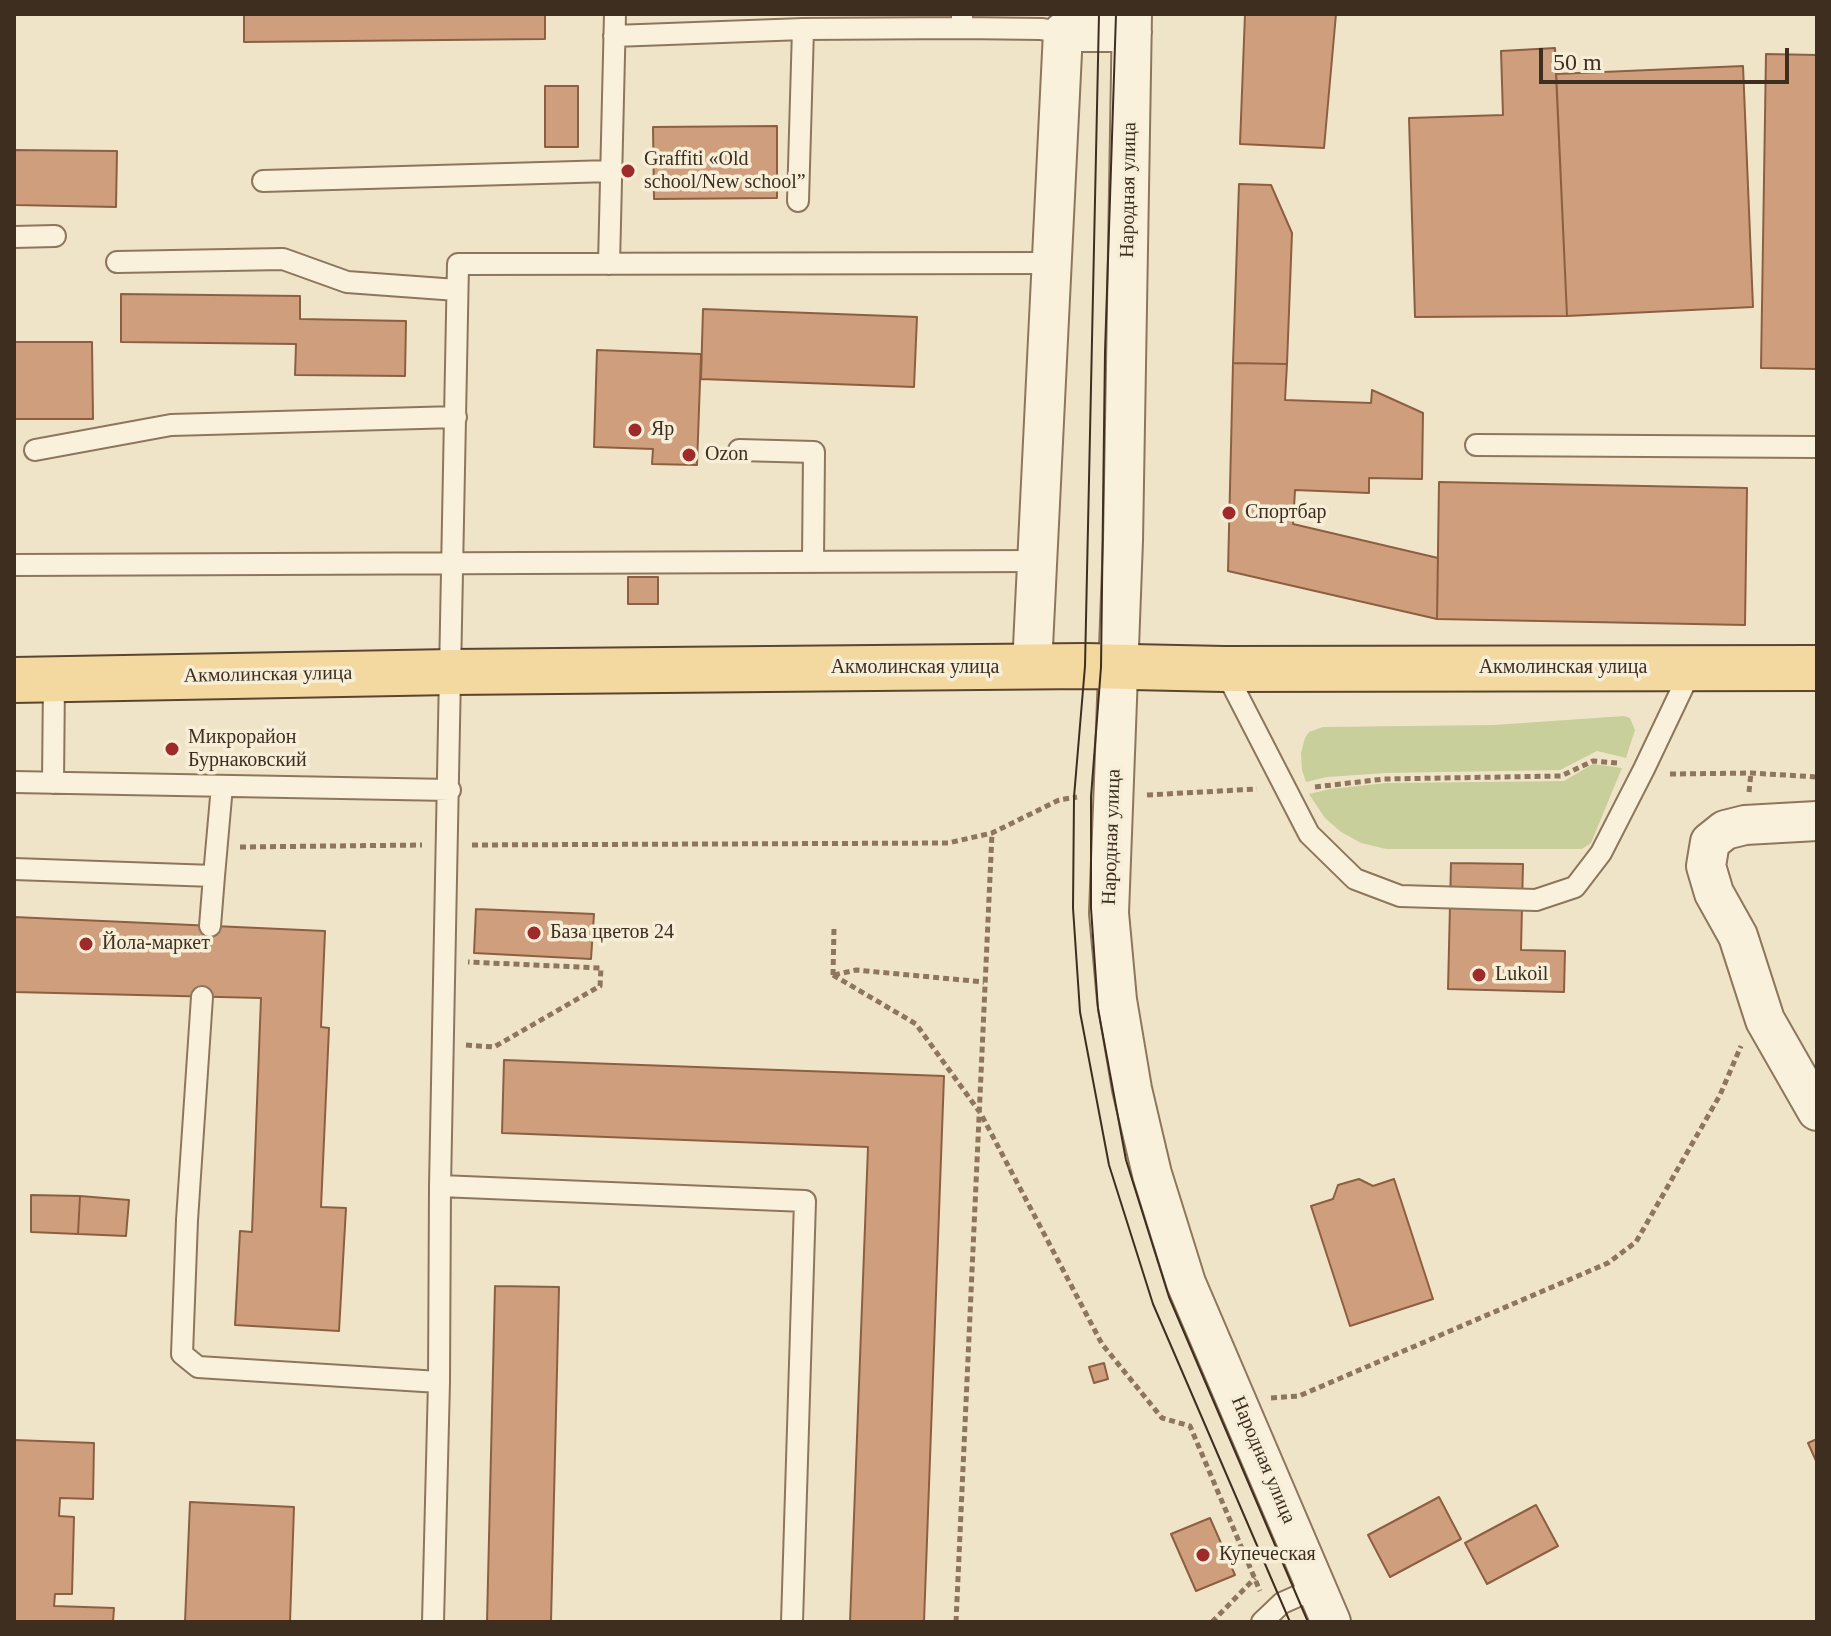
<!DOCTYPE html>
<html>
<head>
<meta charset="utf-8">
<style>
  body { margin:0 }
  #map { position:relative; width:1831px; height:1636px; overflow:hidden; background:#f0e4c8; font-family:Georgia,serif }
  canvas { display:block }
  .frame { position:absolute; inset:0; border:16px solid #3d2e20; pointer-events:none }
  .scale { position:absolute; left:1539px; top:48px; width:250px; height:36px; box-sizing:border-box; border:4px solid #3d2e20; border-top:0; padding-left:10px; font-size:24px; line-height:28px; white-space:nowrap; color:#3d2e20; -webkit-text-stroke:6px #f7eed8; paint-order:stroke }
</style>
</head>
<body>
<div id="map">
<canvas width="1831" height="1636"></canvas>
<div class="frame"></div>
<div class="scale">50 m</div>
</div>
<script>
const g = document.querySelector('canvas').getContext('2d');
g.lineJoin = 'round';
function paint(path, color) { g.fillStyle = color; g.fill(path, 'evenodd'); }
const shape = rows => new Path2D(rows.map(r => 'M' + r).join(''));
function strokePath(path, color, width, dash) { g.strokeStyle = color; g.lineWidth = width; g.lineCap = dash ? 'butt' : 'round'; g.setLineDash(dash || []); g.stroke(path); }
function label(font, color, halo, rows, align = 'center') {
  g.font = font + ' Georgia,serif'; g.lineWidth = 7; g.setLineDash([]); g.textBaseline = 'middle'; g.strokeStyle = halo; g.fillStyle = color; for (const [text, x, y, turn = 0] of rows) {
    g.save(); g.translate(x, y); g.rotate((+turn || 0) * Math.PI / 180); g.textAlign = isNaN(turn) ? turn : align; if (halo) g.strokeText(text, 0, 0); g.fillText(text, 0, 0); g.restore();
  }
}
const green = shape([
  [1624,716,1630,718,1635,730,1626,758,1597,751,1560,770,1386,773,1327,777,1306,782,1302,770,1301,753,1305,738,1309,732,1323,727,1494,725],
  [1593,764,1622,768,1591,843,1582,849,1386,849,1361,843,1341,832,1325,818,1309,794,1330,789,1386,783,1564,781]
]);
const building = shape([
  [244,14,545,14,545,39,244,42,244,14],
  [1245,14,1336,14,1324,148,1240,144,1245,14],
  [1555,48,1567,316,1415,317,1409,118,1503,115,1501,51,1555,48],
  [1766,54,1817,55,1817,369,1761,368,1766,54],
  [1743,66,1753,307,1567,316,1556,74,1743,66],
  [545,86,578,86,578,147,545,147,545,86],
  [777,126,777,198,654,199,653,127,777,126],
  [14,150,117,151,116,207,14,205,14,150],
  [1239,184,1271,185,1292,233,1287,364,1233,363,1239,184],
  [121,294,300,296,300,319,406,321,405,376,295,375,296,344,121,342,121,294],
  [703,309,917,317,914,387,701,379,703,309],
  [14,342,92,342,93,419,14,419,14,342],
  [597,350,701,354,697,465,652,464,653,449,594,447,597,350],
  [1233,363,1287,364,1285,400,1371,403,1372,390,1423,413,1422,479,1369,478,1369,493,1295,490,1293,524,1438,558,1437,619,1228,571,1233,363],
  [1439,482,1747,488,1745,625,1437,619,1439,482],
  [628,577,658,577,658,604,628,604,628,577],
  [1451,863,1523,864,1521,950,1565,951,1564,992,1448,989,1451,863],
  [476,909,594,914,591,959,474,953,476,909],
  [14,917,325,931,321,1027,329,1028,321,1207,346,1208,339,1331,235,1325,240,1231,252,1232,261,998,14,992,14,917],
  [504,1060,944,1076,924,1622,850,1622,868,1147,502,1133,504,1060],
  [1359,1179,1373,1186,1394,1179,1433,1299,1350,1326,1311,1206,1333,1199,1338,1185,1359,1179],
  [31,1195,80,1196,78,1234,31,1232,31,1195],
  [80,1196,129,1200,126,1236,78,1234,80,1196],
  [495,1286,559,1287,551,1622,487,1622,495,1286],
  [1104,1363,1108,1379,1094,1383,1089,1367,1104,1363],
  [1817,1439,1817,1463,1808,1443,1817,1439],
  [14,1440,94,1443,93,1499,60,1498,59,1516,74,1517,72,1594,55,1594,54,1606,114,1608,113,1622,14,1622,14,1440],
  [1439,1497,1461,1539,1390,1577,1368,1535,1439,1497],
  [190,1502,294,1507,290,1622,185,1622,190,1502],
  [1536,1505,1558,1546,1487,1584,1465,1543,1536,1505],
  [1210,1518,1235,1575,1196,1591,1171,1534,1210,1518]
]);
const path = shape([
  [1670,774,1751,773,1817,777],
  [1315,787,1384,779,1561,776,1593,761,1617,763],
  [1749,792,1751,773],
  [1147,795,1257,789],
  [472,845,948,843,992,833,1059,800,1077,797],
  [240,847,422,845],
  [833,975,916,1024,981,1114,1102,1344,1162,1418,1190,1426,1260,1591],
  [833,975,834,928],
  [834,975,856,970,984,982],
  [466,1045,494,1047,600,986,601,968,468,962],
  [1271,1398,1299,1396,1608,1263,1636,1242,1720,1095,1741,1046],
  [956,1622,992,833],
  [1212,1622,1255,1578]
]);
const lane = shape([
  [962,14,962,28,1041,29,1063,32],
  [614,36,803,29,962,28],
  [263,181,611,171],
  [798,201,803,29],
  [14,237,55,236],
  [117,262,283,259,347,282,457,290],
  [609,264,615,14],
  [1476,445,1817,447],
  [35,450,171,425,456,417],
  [739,450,814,452,813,561],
  [14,565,1037,561],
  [1224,669,1309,834,1355,879,1400,896,1536,900,1575,887,1601,853,1644,769,1692,668],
  [14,782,450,790],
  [53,783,54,679],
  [14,869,214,876,222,786],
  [210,926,214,876],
  [202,997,187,1220,182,1354,198,1367,439,1382],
  [440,1186,805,1201,792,1622],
  [433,1622,439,1382,440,1186,458,264,1050,263],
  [1262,1622,1282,1603,1316,1588]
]);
const street = shape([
  [1132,14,1123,541,1109,913,1117,1000,1132,1089,1152,1174,1186,1283,1331,1622],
  [1032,667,1063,32,1132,32],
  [1817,821,1745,825,1725,830,1710,842,1706,866,1714,893,1738,936,1765,1020,1817,1111]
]);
const primary = shape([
  [14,680,452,672,1085,666,1224,669,1817,668]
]);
const tram = shape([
  [1099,14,1085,666,1074,797,1073,908,1080,1012,1109,1165,1153,1304,1290,1622],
  [1116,14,1105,352,1101,667,1091,797,1091,908,1098,1009,1126,1160,1169,1297,1308,1622]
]);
const markers = [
  [628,171,8,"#9e2a2b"],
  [635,430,8,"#9e2a2b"],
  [689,455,8,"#9e2a2b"],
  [1229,513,8,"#9e2a2b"],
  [172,749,8,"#9e2a2b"],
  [534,933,8,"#9e2a2b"],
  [86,944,8,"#9e2a2b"],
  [1479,975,8,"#9e2a2b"],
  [1203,1555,8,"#9e2a2b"]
];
const poiNames = [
  ["Graffiti «Old",644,160],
  ["school/New school”",644,183],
  ["Яр",651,430],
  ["Ozon",705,455],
  ["Спортбар",1245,513],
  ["Микрорайон",188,738],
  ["Бурнаковский",188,761],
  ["База цветов 24",550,933],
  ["Йола-маркет",102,944],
  ["Lukoil",1495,975],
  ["Купеческая",1219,1555]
];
const streetNames = [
  ["Народная улица",1129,190,-89],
  ["Акмолинская улица",915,668],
  ["Акмолинская улица",1563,668],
  ["Акмолинская улица",268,675,-1],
  ["Народная улица",1112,837,-88],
  ["Народная улица",1263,1460,67]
];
paint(green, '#c9cf9b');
paint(building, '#cf9f7d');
strokePath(building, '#8d5f41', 2);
strokePath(lane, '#8d765c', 24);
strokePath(street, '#8d765c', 42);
strokePath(primary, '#5b4430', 48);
strokePath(path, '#8d765c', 5, [6, 4]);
strokePath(lane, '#faf1dc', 20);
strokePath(street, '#faf1dc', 38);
strokePath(primary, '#f3d9a0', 44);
strokePath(tram, '#3d2e20', 2);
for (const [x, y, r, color] of markers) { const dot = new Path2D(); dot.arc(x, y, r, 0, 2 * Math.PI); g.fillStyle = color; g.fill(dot); strokePath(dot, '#f7eed8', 3); }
label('20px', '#3d2e20', '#f7eed8', poiNames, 'left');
label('20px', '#3d2e20', '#f7eed8', streetNames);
</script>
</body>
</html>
